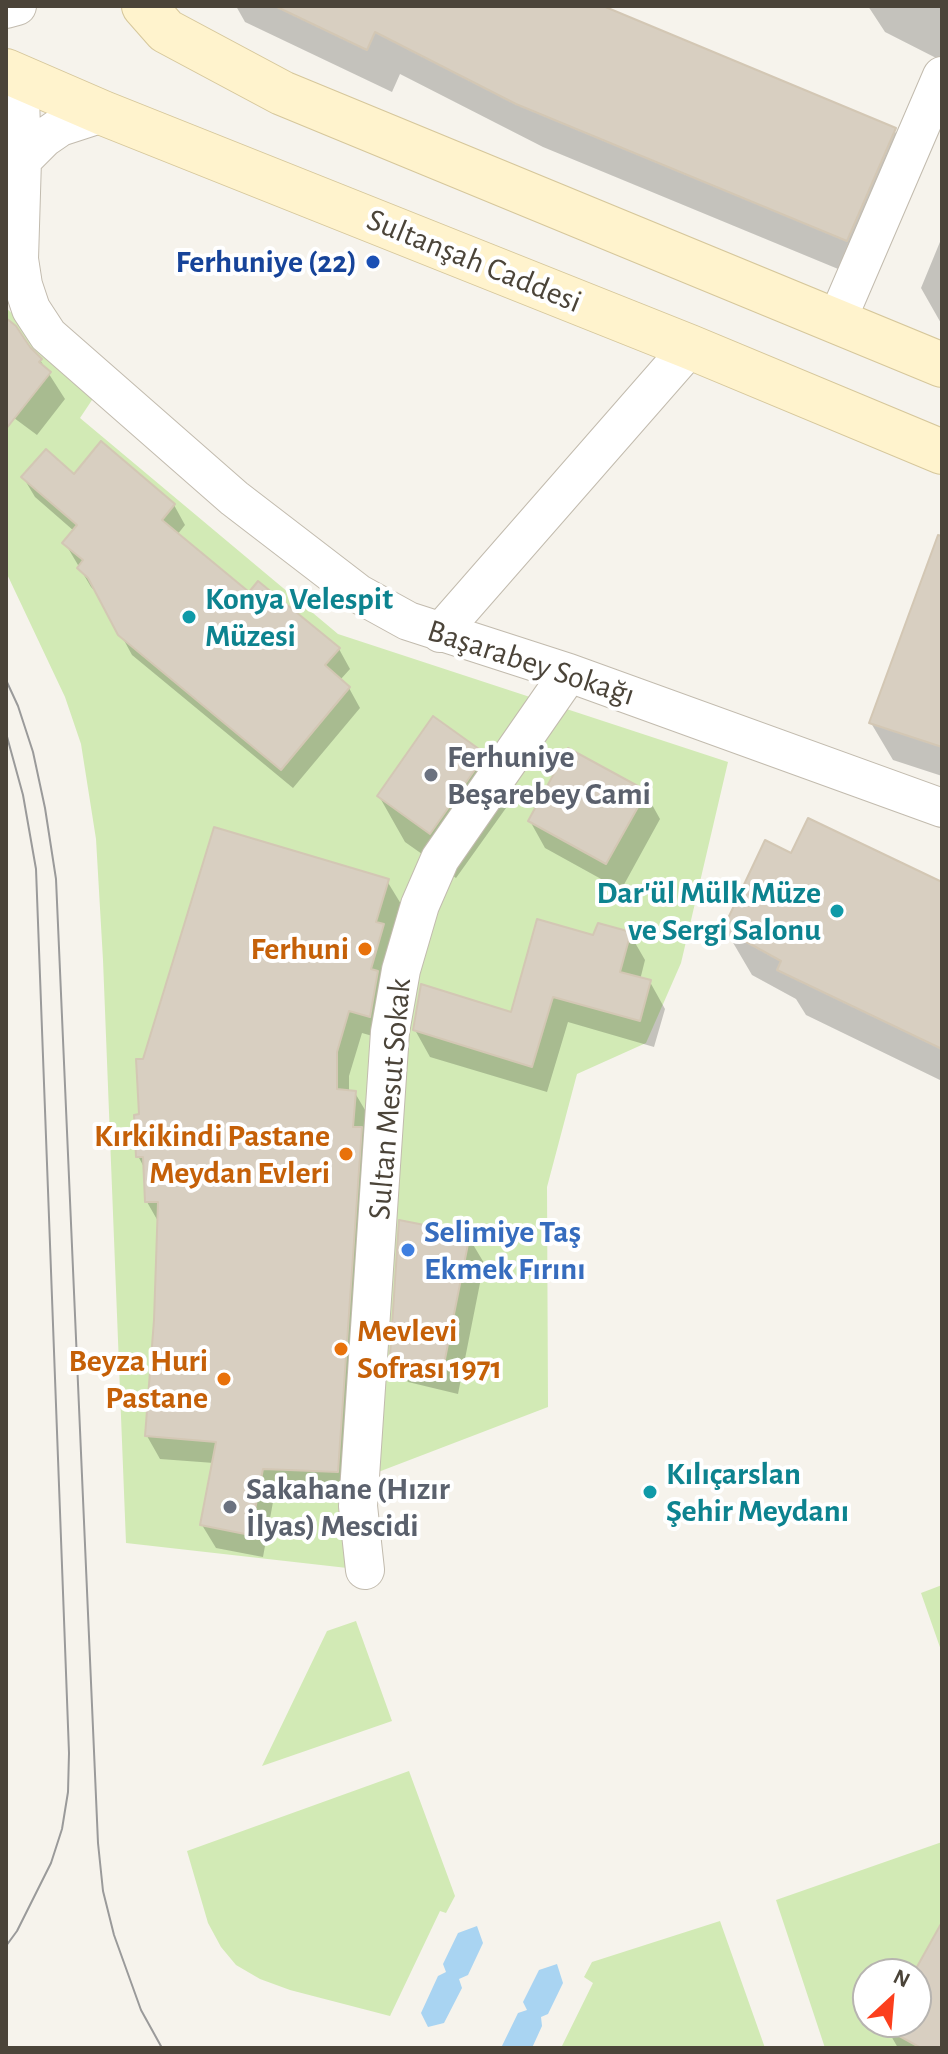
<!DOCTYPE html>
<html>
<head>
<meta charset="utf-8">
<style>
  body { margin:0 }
  #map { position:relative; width:948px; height:2054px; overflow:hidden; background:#f6f3ec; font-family:"Alegreya Sans",sans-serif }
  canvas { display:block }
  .frame { position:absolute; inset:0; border:8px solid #4b4439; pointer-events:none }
  .north { position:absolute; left:852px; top:1958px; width:80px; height:80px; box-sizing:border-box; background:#fff; border:2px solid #b7b4b0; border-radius:50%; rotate:26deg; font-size:22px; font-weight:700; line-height:32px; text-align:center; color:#4b4439 }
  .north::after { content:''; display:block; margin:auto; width:28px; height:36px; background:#fc3f1d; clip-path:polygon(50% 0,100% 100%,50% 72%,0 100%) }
</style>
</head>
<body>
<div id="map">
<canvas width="948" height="2054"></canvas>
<div class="frame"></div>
<div class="north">N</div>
</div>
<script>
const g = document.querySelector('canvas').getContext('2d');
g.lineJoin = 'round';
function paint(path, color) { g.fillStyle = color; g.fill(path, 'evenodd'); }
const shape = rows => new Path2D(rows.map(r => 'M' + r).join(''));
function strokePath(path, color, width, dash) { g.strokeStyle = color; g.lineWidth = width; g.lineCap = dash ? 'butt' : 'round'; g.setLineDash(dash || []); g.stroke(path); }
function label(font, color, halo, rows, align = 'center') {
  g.font = font + ' "Alegreya Sans",sans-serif'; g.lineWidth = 8; g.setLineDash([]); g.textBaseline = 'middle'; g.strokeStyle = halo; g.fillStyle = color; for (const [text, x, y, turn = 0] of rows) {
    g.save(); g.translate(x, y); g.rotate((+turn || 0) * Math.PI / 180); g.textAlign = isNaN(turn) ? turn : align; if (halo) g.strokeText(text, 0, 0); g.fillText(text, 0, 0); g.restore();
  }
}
const green = shape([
  [6,308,98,391,80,418,338,634,728,762,681,963,646,1043,577,1074,547,1187,548,1407,360,1479,365,1570,126,1543,103,960,96,839,81,744,65,697,6,572],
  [942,1585,942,1653,921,1593],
  [356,1621,392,1721,262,1766,327,1631],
  [409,1771,455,1896,446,1913,440,1911,390,2016,290,1990,260,1979,236,1965,221,1947,208,1923,187,1851],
  [942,1842,942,1922,913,1974,868,1974,868,2022,886,2022,884,2027,921,2048,825,2048,776,1900],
  [720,1921,765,2048,561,2048,593,1983,584,1977,592,1962]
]);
const water = shape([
  [477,1926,483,1943,468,1975,459,1979,462,1988,444,2023,428,2027,421,2013,438,1976,446,1972,443,1964,458,1933],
  [557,1964,563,1983,548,2014,541,2017,542,2026,532,2048,501,2048,518,2013,527,2010,523,2002,539,1970]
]);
const shadow = shape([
  [236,6,607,6,606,10,894,130,919,173,872,283,543,147,400,74,392,92,245,22],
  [868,6,942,6,942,61,885,32],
  [942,237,942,325,921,288],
  [6,321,40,360,65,399,37,435,6,412],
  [23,477,74,477,174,505,185,525,177,535,249,595,339,649,350,669,340,680,349,688,360,708,293,788,132,655,100,596,91,587,65,543,74,531,35,497],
  [942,600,942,776,893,760,871,723],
  [484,755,511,801,456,878,405,842,379,796],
  [645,792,660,819,621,890,545,848,530,821],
  [792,856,942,884,942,1081,806,1015,796,999,752,975,725,929],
  [387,881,401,904,390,939,396,949,383,1039,362,1033,349,1076,349,1092,355,1093,368,1115,350,1494,275,1491,263,1557,216,1548,202,1525,214,1463,160,1459,147,1436,156,1320,159,1223,147,1202,145,1169,138,1156,145,1061],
  [630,934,645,960,640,980,650,982,665,1009,654,1047,568,1022,547,1092,430,1057,415,1030,512,1015,594,937],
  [468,1236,484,1263,458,1394,408,1382,392,1355],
  [942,1927,942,2048,898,2048,886,2027,888,2022,916,2022,915,1974]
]);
const building = shape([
  [275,6,603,6,896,128,847,241,516,104,375,32,367,50,275,6],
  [6,318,16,326,30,347,42,359,39,362,51,372,6,429,6,318],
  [101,441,175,504,162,520,249,592,258,581,340,648,325,665,350,687,281,770,118,635,88,578,77,568,83,560,62,543,77,525,21,477,46,449,74,474,101,441],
  [938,535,942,536,942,747,869,723,938,535],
  [433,716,486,754,430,834,377,796,433,716],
  [568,748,647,791,606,864,528,821,568,748],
  [808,818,942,882,942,1049,777,970,781,961,723,929,765,840,791,853,808,818],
  [214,827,389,879,376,922,384,924,371,969,378,971,370,1017,349,1011,337,1052,337,1089,356,1091,353,1127,362,1127,338,1472,263,1469,250,1535,200,1525,216,1442,145,1436,154,1320,158,1202,145,1202,143,1157,136,1157,134,1115,139,1114,136,1059,143,1059,214,827],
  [537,919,593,935,598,923,631,932,620,972,651,980,640,1021,553,997,532,1067,413,1030,421,984,511,1012,537,919],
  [399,1220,470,1234,443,1369,390,1356,399,1220],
  [942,1922,942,2048,921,2048,883,2027,886,2022,916,2022,916,1974,913,1974,942,1922]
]);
const street = shape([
  [6,9,17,6],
  [13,74,20,97,22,160,19,259,23,285,31,309,48,335,234,498,359,594,408,621,569,673,942,808],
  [22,160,44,138,60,127,103,113],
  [837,320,942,76],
  [440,633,690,347],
  [365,1570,358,1506,390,1032,401,970,420,905,440,859,569,673]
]);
const secondary = shape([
  [144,6,166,31,282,93,942,365],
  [6,71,103,113,690,347,942,452]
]);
const tram = shape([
  [6,680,18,706,33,752,45,808,56,879,98,1843,103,1891,114,1935,141,2010,162,2048],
  [6,733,23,795,36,869,69,1753,68,1792,62,1829,51,1863,17,1931,6,1946]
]);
const markers = [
  [373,262,8,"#1a4fb4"],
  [189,617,8,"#0f9aa8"],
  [431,775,8,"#6b7280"],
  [837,911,8,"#0f9aa8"],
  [365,949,8,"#e8710a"],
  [346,1154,8,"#e8710a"],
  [408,1250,8,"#3f7fe0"],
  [341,1349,8,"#e8710a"],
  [224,1379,8,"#e8710a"],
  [650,1492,8,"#0f9aa8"],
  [230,1507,8,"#6b7280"]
];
const streetNames = [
  ["Sultanşah Caddesi",474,261,22],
  ["Başarabey Sokağı",531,663,18],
  ["Sultan Mesut Sokak",390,1099,-85]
];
const transitNames = [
  ["Ferhuniye (22)",357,262]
];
const cultureNames = [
  ["Konya Velespit",205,599],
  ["Müzesi",205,636],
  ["Dar'ül Mülk Müze",821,893,"right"],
  ["ve Sergi Salonu",821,930,"right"],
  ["Kılıçarslan",666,1474],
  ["Şehir Meydanı",666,1511]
];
const worshipNames = [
  ["Ferhuniye",447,757],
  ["Beşarebey Cami",447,794],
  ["Sakahane (Hızır",246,1489],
  ["İlyas) Mescidi",246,1526]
];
const foodNames = [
  ["Ferhuni",349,949],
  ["Kırkikindi Pastane",330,1136],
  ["Meydan Evleri",330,1173],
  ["Mevlevi",357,1331,"left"],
  ["Sofrası 1971",357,1368,"left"],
  ["Beyza Huri",208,1361],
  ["Pastane",208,1398]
];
const shopNames = [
  ["Selimiye Taş",424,1232],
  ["Ekmek Fırını",424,1269]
];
paint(green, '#d2eab5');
paint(water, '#a9d4f2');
paint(shadow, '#0003');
paint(building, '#d8cfc1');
strokePath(building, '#d3c7b4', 2);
strokePath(street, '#c2bbae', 40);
strokePath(secondary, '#d6c79b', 46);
strokePath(street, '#fff', 38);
strokePath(secondary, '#fff3cd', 44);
strokePath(tram, '#9a9a9a', 2);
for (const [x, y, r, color] of markers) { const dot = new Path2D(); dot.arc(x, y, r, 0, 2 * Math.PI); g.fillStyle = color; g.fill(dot); strokePath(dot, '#fff', 3); }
label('32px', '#4b4439', '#fff', streetNames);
label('bold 32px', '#164399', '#fff', transitNames, 'right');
label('bold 32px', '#0d838f', '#fff', cultureNames, 'left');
label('bold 32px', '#5b616d', '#fff', worshipNames, 'left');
label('bold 32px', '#c56008', '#fff', foodNames, 'right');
label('bold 32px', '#366cbe', '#fff', shopNames, 'left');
</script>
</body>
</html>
